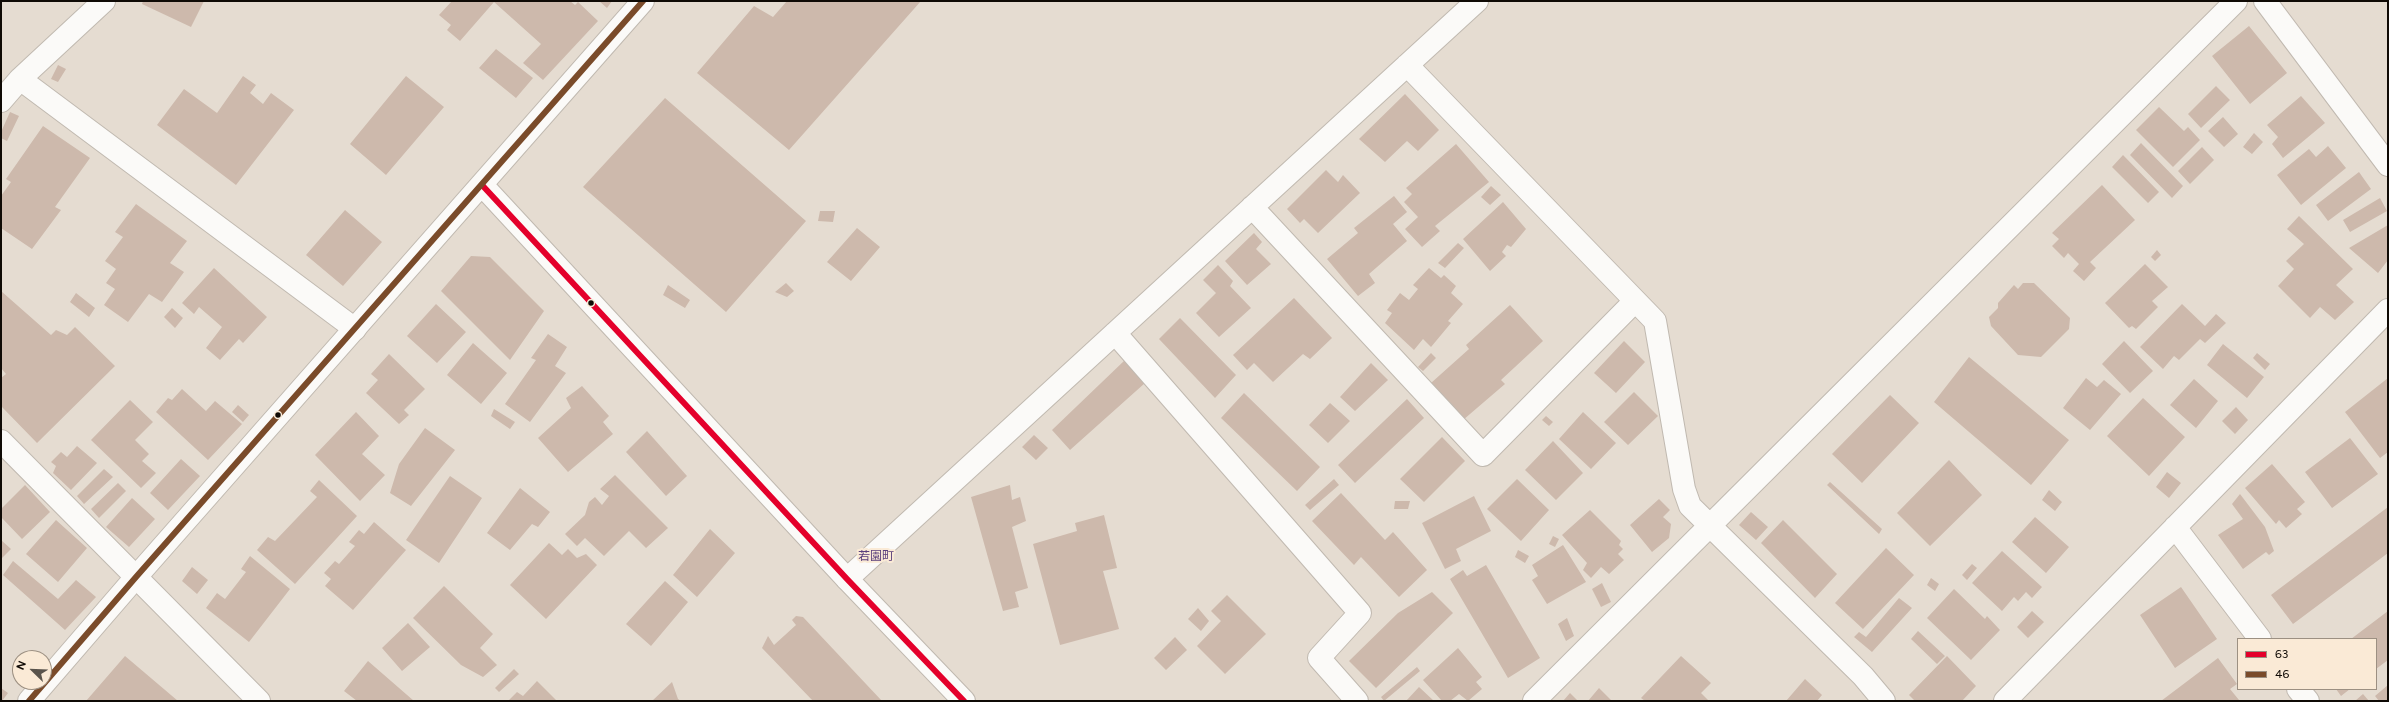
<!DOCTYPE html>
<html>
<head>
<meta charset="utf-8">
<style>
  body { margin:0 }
  #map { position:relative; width:2389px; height:702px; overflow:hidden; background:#e5dcd1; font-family:Figtree,sans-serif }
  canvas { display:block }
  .frame { position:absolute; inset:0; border:2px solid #0f0a05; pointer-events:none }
  .legend { position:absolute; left:2237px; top:638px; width:140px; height:52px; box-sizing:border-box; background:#faead6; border:1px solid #9c9082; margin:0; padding:5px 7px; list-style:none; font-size:12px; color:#0f0a05 }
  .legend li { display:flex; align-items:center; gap:8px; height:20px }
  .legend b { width:20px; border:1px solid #9c9082 }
  .north { position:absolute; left:12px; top:650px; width:40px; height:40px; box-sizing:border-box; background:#faead6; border:1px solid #9c9082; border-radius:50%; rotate:293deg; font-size:11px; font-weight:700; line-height:16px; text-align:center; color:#0f0a05 }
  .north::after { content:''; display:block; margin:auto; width:14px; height:18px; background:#5a544c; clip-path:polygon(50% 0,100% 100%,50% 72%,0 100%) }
</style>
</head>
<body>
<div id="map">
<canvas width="2389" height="702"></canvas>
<div class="frame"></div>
<ul class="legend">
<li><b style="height:5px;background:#e4002b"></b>63</li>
<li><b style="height:5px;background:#7a4b2a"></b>46</li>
</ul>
<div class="north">N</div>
</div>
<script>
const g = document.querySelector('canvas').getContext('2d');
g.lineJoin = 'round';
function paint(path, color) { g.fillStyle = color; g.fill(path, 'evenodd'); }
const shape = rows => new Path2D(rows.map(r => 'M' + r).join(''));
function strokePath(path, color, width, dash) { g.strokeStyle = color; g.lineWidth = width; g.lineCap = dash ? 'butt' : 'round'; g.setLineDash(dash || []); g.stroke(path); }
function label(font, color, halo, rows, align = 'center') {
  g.font = font + ' Figtree,"Noto Sans JP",sans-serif'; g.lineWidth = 4; g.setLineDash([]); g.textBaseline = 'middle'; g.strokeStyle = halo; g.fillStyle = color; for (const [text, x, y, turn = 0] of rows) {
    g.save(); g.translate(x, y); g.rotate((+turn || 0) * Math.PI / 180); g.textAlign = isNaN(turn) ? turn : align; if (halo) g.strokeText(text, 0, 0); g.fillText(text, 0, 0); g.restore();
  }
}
const building = shape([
  [143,1,204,1,191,27,142,4],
  [452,1,570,1,575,5,578,2,598,21,543,80,523,63,541,44,494,2,460,41,447,30,451,25,439,15],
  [599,1,612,1,607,8],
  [787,1,921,1,789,150,697,73,754,6,773,17],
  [2249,26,2287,73,2250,104,2212,56],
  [496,49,533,78,516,98,479,68],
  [58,65,66,69,58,82,51,79],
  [243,76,256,85,250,93,263,104,271,93,294,110,236,185,157,125,184,89,217,113],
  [406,76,444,107,386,175,350,144],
  [2216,86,2230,100,2201,128,2188,114],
  [1405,94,1439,130,1418,151,1407,141,1385,162,1359,139],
  [2301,96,2325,123,2283,158,2272,144,2278,137,2267,125],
  [665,98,806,221,726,312,583,187],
  [2159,107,2184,131,2188,127,2200,140,2173,167,2136,130],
  [10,112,19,116,7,141,1,138,1,132],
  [2223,117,2238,134,2224,147,2208,131],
  [43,126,90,158,55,207,61,210,32,249,1,228,1,196,11,182,6,179],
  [2254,133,2263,142,2252,154,2243,147],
  [2141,143,2183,186,2172,198,2130,155],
  [1456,144,1489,182,1435,226,1440,231,1422,247,1405,229,1418,217,1404,202,1412,194,1406,188],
  [2328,146,2346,168,2301,205,2277,175,2309,149,2316,157],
  [2202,147,2214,160,2190,184,2178,171],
  [2123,155,2159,192,2148,203,2112,167],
  [1326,170,1338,182,1343,175,1360,193,1318,233,1304,219,1300,223,1287,209],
  [2359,172,2371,189,2328,221,2316,205],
  [2102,185,2135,220,2090,262,2096,268,2084,281,2073,271,2079,264,2068,253,2064,258,2052,246,2059,239,2052,233],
  [1491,186,1501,195,1490,205,1481,197],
  [1394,196,1407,212,1393,224,1407,241,1369,274,1375,283,1358,296,1327,259,1358,233,1354,228],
  [2380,198,2387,211,2350,232,2343,220],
  [1503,202,1526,229,1511,247,1507,245,1502,252,1506,256,1490,271,1463,239],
  [136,204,187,241,170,263,184,272,162,302,149,294,128,322,104,305,115,289,106,283,116,269,105,261,123,237,115,232],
  [345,210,382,242,343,286,306,255],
  [820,211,835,211,833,222,818,221],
  [2299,216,2353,269,2336,285,2354,302,2335,320,2320,307,2310,318,2278,286,2294,269,2286,261,2304,244,2287,229],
  [2388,225,2388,260,2378,273,2349,248],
  [857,228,880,247,851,281,827,262],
  [1254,233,1262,242,1256,249,1271,264,1247,285,1225,261],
  [1458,243,1464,248,1445,268,1438,263],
  [2157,250,2161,255,2155,261,2151,257],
  [471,256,490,257,544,311,510,360,441,291],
  [2145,264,2168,287,2152,301,2158,307,2136,329,2132,326,2129,328,2105,303],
  [1218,265,1233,281,1230,286,1251,308,1219,337,1196,313,1216,293,1203,280],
  [214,268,267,317,243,343,239,339,220,360,206,348,222,327,199,307,194,314,182,303],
  [1429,268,1441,278,1444,275,1456,286,1451,293,1463,304,1448,321,1451,323,1431,347,1423,339,1414,350,1385,323,1392,313,1387,310,1400,293,1409,300,1418,289,1413,285],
  [786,283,794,291,787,297,775,292],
  [2023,283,2034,283,2070,318,2069,329,2041,357,2018,355,1991,326,1989,317,1998,308,1998,303,2014,285,2018,289],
  [668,285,690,300,685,308,663,295],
  [1,291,51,335,56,330,67,335,75,327,115,366,37,443,1,406,1,378,6,374,1,368],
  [76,293,95,308,89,317,70,302],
  [1294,298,1332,338,1310,359,1303,354,1273,382,1254,363,1247,370,1233,355],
  [436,304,466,332,437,363,407,336],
  [2182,304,2205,326,2216,314,2226,323,2205,343,2200,339,2179,360,2174,356,2163,369,2140,347],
  [1510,305,1543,341,1501,380,1505,384,1463,420,1431,383,1469,349,1466,345],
  [172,308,183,318,175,328,164,317],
  [1180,318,1236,375,1215,398,1159,339],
  [548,334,567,347,555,366,566,373,530,422,505,404,536,360,531,358],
  [1624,341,1645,362,1616,393,1594,373],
  [2124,341,2153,371,2130,393,2102,364],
  [473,343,507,373,481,404,447,375],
  [2223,344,2264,377,2247,398,2207,365],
  [1431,353,1436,358,1423,371,1418,367],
  [2257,353,2270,364,2265,370,2253,358],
  [389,354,425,389,404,410,409,415,399,424,366,393,378,380,371,374],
  [1969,357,2069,440,2031,485,1934,402],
  [1125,360,1145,383,1070,450,1052,430],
  [1371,363,1388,380,1355,411,1340,397],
  [2086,378,2097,387,2104,380,2121,394,2090,430,2063,408],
  [2388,378,2388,452,2380,458,2345,412],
  [2194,379,2218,401,2196,428,2170,405],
  [582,386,609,416,603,422,613,434,568,472,538,438,571,408,566,398],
  [182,389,206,411,215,401,242,424,208,460,156,412,168,398,172,400],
  [1634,392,1658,416,1628,445,1604,422],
  [1244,393,1320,467,1297,491,1221,418],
  [1890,395,1919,423,1862,483,1832,454],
  [2143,398,2185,437,2149,476,2107,436],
  [1407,399,1424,418,1355,483,1338,465],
  [130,400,153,422,135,440,149,454,142,461,156,473,141,488,91,440],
  [1330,403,1350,421,1328,443,1309,425],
  [238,405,249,415,243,422,232,412],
  [2236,407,2248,420,2235,434,2222,421],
  [494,409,515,422,510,429,491,416],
  [356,412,379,436,362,454,385,475,360,501,315,455],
  [1583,412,1616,443,1591,469,1559,439],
  [1546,416,1553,422,1549,426,1542,420],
  [425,428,455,450,411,506,390,493,399,464],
  [647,431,687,476,666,496,626,452],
  [1034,435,1048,448,1036,460,1022,447],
  [1442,437,1465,461,1424,502,1400,479],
  [2350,438,2378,474,2332,508,2305,472],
  [1553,441,1583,473,1556,500,1525,470],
  [77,446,97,463,71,490,53,473,56,466,51,462,61,452,67,457],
  [181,459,200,476,168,510,150,493],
  [1949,460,1982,495,1930,546,1897,513],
  [2272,464,2305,502,2297,509,2302,514,2286,528,2279,520,2276,524,2245,488],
  [104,469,113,477,84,504,77,496],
  [2167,472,2181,483,2169,498,2156,487],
  [615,475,668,528,646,548,629,531,604,556,585,538,577,546,565,534,585,515,589,502,595,497,602,505,609,496,600,489],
  [450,476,482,498,439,563,406,540],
  [1334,479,1339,485,1310,510,1305,505],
  [1517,479,1549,510,1521,541,1487,509],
  [319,480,357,516,295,584,257,550,268,537,275,541,317,497,310,491],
  [1830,482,1882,529,1879,534,1827,485],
  [118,483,126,491,99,518,91,509],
  [25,485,50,512,22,539,1,517,1,509],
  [1010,485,1012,500,1020,497,1026,521,1012,527,1028,588,1015,592,1019,607,1003,611,971,497],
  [520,488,550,512,538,527,532,524,510,550,487,533],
  [2049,490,2062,502,2055,511,2042,500],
  [1341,493,1385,540,1393,532,1427,570,1399,597,1361,557,1354,565,1312,521],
  [2240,494,2265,527,2274,551,2269,555,2266,552,2243,569,2218,535,2243,519,2232,504],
  [1474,496,1491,531,1456,549,1461,561,1445,569,1422,523],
  [132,498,155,519,129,547,106,527],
  [1659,499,1670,510,1663,517,1671,524,1669,538,1652,552,1630,525],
  [1395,501,1410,501,1408,509,1394,509],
  [2388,507,2388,553,2293,624,2271,595],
  [1590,510,1621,541,1619,545,1623,549,1618,554,1624,560,1609,574,1601,567,1591,578,1583,570,1587,563,1562,535],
  [1751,512,1768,527,1756,540,1739,525],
  [1104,515,1117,568,1103,571,1119,629,1060,645,1033,544,1077,531,1075,523],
  [2035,517,2069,547,2046,573,2012,542],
  [56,520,87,548,58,582,26,554],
  [1783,520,1837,574,1815,598,1761,543],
  [374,522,406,550,353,610,325,586,331,579,324,573,335,561,339,564,355,546,349,542,359,530,364,534],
  [710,529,735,553,697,597,673,575],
  [1553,536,1559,539,1555,547,1549,544],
  [1,540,11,549,1,559],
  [549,543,562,555,568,549,577,558,586,554,597,565,546,619,510,585],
  [1563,545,1586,582,1547,604,1532,580,1538,576,1532,565],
  [1886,548,1914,575,1863,629,1835,603],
  [1518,550,1529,556,1525,563,1515,557],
  [2002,551,2042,587,2032,598,2026,592,2018,601,2014,597,2002,611,1972,583],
  [250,556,290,589,249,642,206,608,217,593,225,599,246,572,241,569],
  [13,561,58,599,76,580,96,597,65,630,3,575],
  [1972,564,1977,568,1967,580,1962,575],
  [1486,565,1540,658,1508,678,1450,579,1463,570,1467,576],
  [192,567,208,580,197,594,182,581],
  [1931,578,1939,584,1935,591,1927,585],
  [665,581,688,602,651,646,626,624],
  [1602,583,1611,602,1601,607,1592,589],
  [444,586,493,634,480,648,497,665,483,677,461,665,413,618],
  [2181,587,2217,639,2175,668,2140,615],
  [1954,589,1985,619,1987,616,2000,630,1971,660,1927,618],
  [1432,592,1453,613,1376,688,1349,661,1398,613],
  [1227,595,1266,634,1225,674,1197,646,1221,621,1211,611],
  [1899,598,1912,608,1872,652,1854,637,1859,632,1866,637],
  [1198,608,1209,621,1201,631,1188,619],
  [2032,611,2044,622,2028,638,2017,627],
  [2388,611,2388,660,2376,669,2376,639,2351,639],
  [796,616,803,617,882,701,813,701,762,648,768,636,774,645,796,625,792,620],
  [1567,618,1574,636,1566,641,1558,624],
  [408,623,430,647,402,671,382,648],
  [1918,631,1945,656,1937,664,1911,639],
  [1175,637,1187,650,1166,670,1154,658],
  [1458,648,1482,677,1476,682,1482,689,1468,701,1459,694,1450,701,1442,701,1423,680],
  [125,656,178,701,86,701],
  [1681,656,1711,683,1701,693,1709,701,1645,701,1641,698],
  [1947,656,1976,686,1962,701,1915,701,1909,695],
  [2218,658,2237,684,2230,689,2239,700,2161,701],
  [368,661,414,701,357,701,344,691],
  [1417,667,1420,671,1384,701,1381,697],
  [514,669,519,674,499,692,495,688],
  [1805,679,1822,695,1817,701,1786,701],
  [537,681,557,701,508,701,517,692,523,696],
  [672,682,678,699,681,701,652,701],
  [2388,685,2388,701,2379,701,2375,696],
  [1419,687,1434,701,1406,701],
  [1,688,8,693,2,701,1,701],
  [1599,688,1612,701,1588,701],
  [2336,689,2350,689,2341,696],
  [1570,693,1578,701,1563,701],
  [2363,694,2369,701,2355,701]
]);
const minor = shape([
  [2265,1,2388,165],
  [1407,65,1655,321,1684,489,1690,506,1863,676,1884,701],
  [20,79,355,329],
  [1,101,20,79,104,1],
  [1252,207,1483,455,1635,301],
  [1115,333,1360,613,1319,658,1357,701],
  [1,441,259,701],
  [2175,527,2260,639],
  [847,579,1477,1],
  [2298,689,2308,701],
  [1534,701,2236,1],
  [2005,701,2388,310]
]);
const tertiary = shape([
  [482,185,847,579,964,701],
  [29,701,136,577,643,1]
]);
const bus1 = shape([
  [482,185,847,579,964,701]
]);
const bus2 = shape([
  [29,701,136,577,643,1]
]);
const markers = [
  [591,303,3.5,"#0f0a05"],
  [278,415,3.5,"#0f0a05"]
];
const neighbourhoodNames = [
  ["若園町",876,556]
];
paint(building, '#cdb9ac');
strokePath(minor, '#c0b9b0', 24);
strokePath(tertiary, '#c0b9b0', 24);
strokePath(minor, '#fbfaf8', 22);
strokePath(tertiary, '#fbfaf8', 22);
strokePath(bus1, '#e4002b', 6);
strokePath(bus2, '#7a4b2a', 6);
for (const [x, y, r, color] of markers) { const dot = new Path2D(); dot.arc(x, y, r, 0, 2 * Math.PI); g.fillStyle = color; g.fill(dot); strokePath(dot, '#faead6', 1.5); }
label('12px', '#5b407c', '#faead6', neighbourhoodNames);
</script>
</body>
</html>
